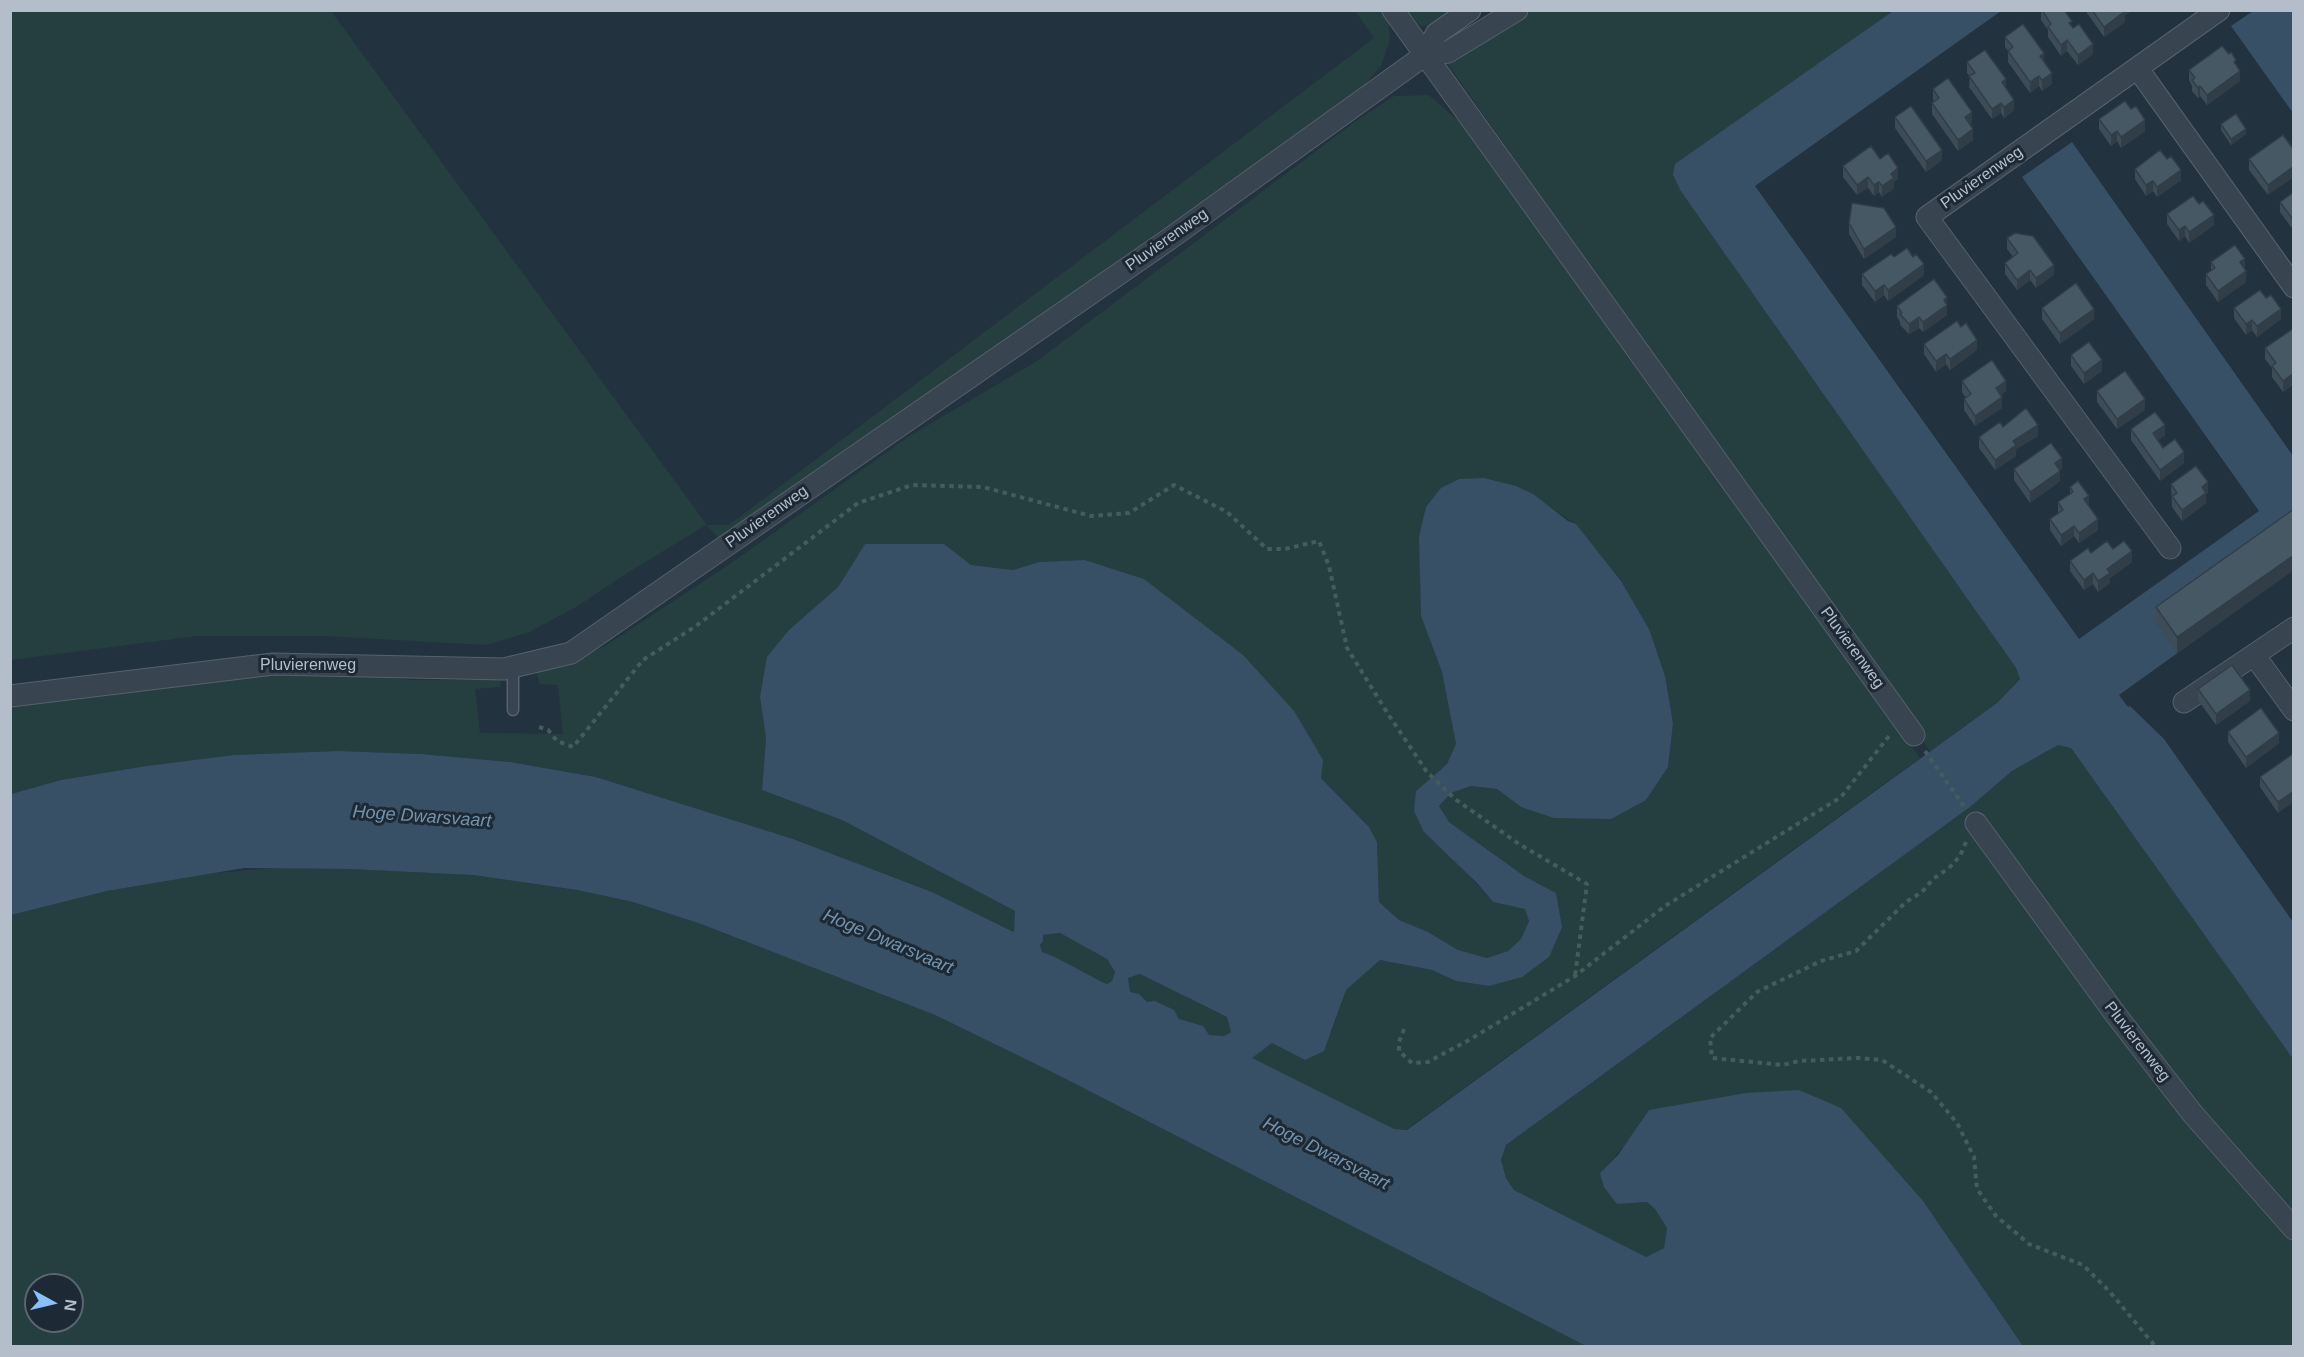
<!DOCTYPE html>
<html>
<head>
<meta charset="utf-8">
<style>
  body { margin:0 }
  #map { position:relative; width:2304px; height:1357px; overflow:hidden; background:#23323f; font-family:Arial,sans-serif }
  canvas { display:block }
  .frame { position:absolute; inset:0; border:12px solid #b4beca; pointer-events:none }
  .north { position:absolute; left:24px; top:1273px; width:60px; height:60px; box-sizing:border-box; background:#1d2934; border:2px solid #596570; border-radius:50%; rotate:98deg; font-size:16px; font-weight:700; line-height:24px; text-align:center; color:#b4beca }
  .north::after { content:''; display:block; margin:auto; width:21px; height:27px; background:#88c0fb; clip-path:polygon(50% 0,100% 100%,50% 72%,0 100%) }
</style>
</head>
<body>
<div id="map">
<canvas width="2304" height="1357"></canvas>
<div class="frame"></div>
<div class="north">N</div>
</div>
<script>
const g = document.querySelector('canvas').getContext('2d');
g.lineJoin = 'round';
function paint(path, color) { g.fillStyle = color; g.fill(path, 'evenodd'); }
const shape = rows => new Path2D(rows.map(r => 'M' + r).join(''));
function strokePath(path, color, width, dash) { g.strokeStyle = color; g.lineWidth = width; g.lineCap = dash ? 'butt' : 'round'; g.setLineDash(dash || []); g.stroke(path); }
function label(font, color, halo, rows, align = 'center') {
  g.font = font + ' Arial,sans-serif'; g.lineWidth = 6; g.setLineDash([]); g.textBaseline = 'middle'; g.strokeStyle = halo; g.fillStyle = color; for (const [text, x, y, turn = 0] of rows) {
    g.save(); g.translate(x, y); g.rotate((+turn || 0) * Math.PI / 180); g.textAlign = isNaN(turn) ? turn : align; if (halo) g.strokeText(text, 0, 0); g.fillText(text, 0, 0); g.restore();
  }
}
const green = shape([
  [10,11,331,11,707,525,729,525,1374,38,1355,11,1399,11,1388,19,1390,39,1381,66,1363,87,722,541,706,525,624,575,576,607,529,632,487,645,324,636,197,636,11,660],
  [1406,11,1459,11,1436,27,1421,26],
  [1529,11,1893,11,1786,87,1673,175,1680,190,2016,668,2020,678,1997,703,1930,751,1445,60],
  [1429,95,1463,125,1920,758,1406,1130,1394,1129,1251,1058,1272,1043,1305,1060,1332,1031,1346,990,1380,960,1432,970,1456,981,1489,986,1556,893,1524,876,1449,822,1439,806,1451,793,1471,786,1497,789,1521,807,1646,800,1668,767,1673,724,1649,629,1621,581,1576,524,1516,486,1484,478,1459,479,1420,568,1421,616,1442,672,1456,744,1447,764,1416,791,1454,859,1493,902,1525,909,1529,921,1521,939,1508,951,1487,958,1458,950,1428,932,1399,920,1379,902,1377,842,1369,827,1321,777,1167,598,1144,579,1085,560,1039,562,1013,570,971,565,944,544,865,544,838,587,789,630,760,697,766,738,762,790,842,820,1015,911,1015,932,932,892,793,839,596,777,510,762,421,754,338,751,234,755,61,780,11,794,11,706,239,677,292,674,367,676,415,680,500,680,501,687,475,689,480,733,563,734,558,685,540,684,536,672,569,661,605,646,727,566,908,437,1037,361,1356,121,1394,96],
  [2058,745,2071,748,2293,1059,2293,1346,2023,1346,1923,1201,1635,1134,1600,1173,1617,1204,1647,1202,1655,1209,1667,1228,1664,1248,1646,1257,1514,1190,1506,1178,1501,1160,1506,1145,1970,807,2012,771],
  [278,868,350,869,473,875,576,890,633,902,701,924,935,1015,1054,1073,1586,1346,11,1346,11,915,107,891,214,873],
  [36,1285,72,1285,72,1321,36,1321],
  [1060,933,1107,959,1115,972,1112,981,1107,984,1102,982,1057,958,1042,952,1040,945,1043,941,1043,935],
  [1140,974,1227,1017,1231,1032,1224,1036,1208,1035,1179,1019,1177,1014,1147,1002,1139,994,1129,992,1128,978]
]);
const water = shape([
  [1893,11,2001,11,1755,186,2079,639,2259,511,2022,177,2072,142,2293,456,2293,570,2119,695,2128,707,2130,706,2164,739,2293,922,2293,1059,2071,748,2058,745,2012,771,1970,807,1506,1145,1501,1160,1506,1178,1514,1190,1646,1257,1664,1248,1667,1228,1655,1209,1647,1202,1617,1204,1604,1187,1600,1173,1618,1155,1649,1110,1746,1093,1799,1090,1841,1108,1923,1201,2023,1346,1586,1346,1054,1073,935,1015,701,924,633,902,577,890,473,875,350,869,244,868,107,891,11,915,11,794,61,780,147,766,234,755,338,751,421,754,510,762,596,777,793,839,932,892,1014,932,1015,911,842,820,762,790,766,738,760,697,767,657,789,630,838,587,865,544,944,544,971,565,1013,570,1039,562,1085,560,1144,579,1243,655,1294,711,1323,760,1321,778,1369,827,1377,842,1379,902,1399,920,1428,932,1458,950,1487,958,1508,951,1521,939,1529,921,1525,909,1493,902,1477,883,1424,832,1414,811,1416,791,1447,764,1456,744,1442,672,1421,616,1419,537,1426,507,1441,488,1459,479,1484,478,1516,486,1533,494,1568,521,1576,524,1621,581,1649,629,1665,676,1673,724,1668,767,1646,800,1611,819,1554,818,1521,807,1497,789,1471,786,1451,793,1439,806,1449,822,1524,876,1556,893,1562,927,1549,957,1522,977,1489,986,1456,981,1432,970,1380,960,1346,990,1324,1051,1305,1060,1272,1043,1252,1058,1394,1129,1407,1130,1997,703,2020,679,2016,668,1680,190,1673,175,1675,164],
  [1060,933,1107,959,1115,972,1112,981,1107,984,1102,982,1057,958,1042,952,1040,945,1043,941,1043,935],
  [1140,974,1227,1017,1231,1032,1224,1036,1209,1035,1203,1026,1179,1019,1174,1010,1155,1001,1147,1002,1139,994,1130,992,1128,978],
  [2253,11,2293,11,2293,113,2231,26]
]);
const path = shape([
  [539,727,548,730,557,741,573,747,643,660,696,626,858,503,912,485,983,487,1091,516,1129,513,1174,485,1227,512,1267,549,1285,549,1319,541,1329,566,1347,648,1388,714,1427,772,1455,799,1519,844,1587,884,1575,976],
  [1925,751,1966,809],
  [1966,842,1960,856,1949,868,1933,879,1922,892,1906,902,1856,951,1821,961,1757,992,1710,1038,1712,1058,1783,1065,1799,1061,1858,1058,1882,1060,1931,1092,1957,1123,1974,1157,1977,1189,1996,1216,2029,1244,2083,1265,2110,1292,2155,1346],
  [1404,1029,1399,1042,1399,1051,1412,1063,1428,1062,1469,1040,1575,976,1665,906,1841,797,1889,736]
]);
const service = shape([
  [513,710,513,667]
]);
const minor = shape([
  [1393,10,1914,735],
  [1425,55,1448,52,1517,10],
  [2138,69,2294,287],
  [2170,548,1927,217,2219,10],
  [2254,655,2294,710],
  [10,696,273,664,504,669,571,653,1165,242,1425,55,1436,34,1470,10],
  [2184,702,2294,628],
  [1976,823,2116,1015,2192,1113,2294,1229]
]);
const wall = shape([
  [2041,10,2064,10,2072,27,2093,54,2078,65,2067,51,2061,56,2048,37,2048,30,2041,20],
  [2087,10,2131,10,2131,11,2125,15,2125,22,2104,37,2087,13],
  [2005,37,2044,62,2052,84,2042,91,2039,86,2030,93,2008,62,2008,51,2005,47],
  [1967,62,2006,88,2014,110,2004,118,2001,113,1992,119,1969,87,1970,76,1967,73],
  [2236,65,2240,81,2207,105,2200,96,2198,98,2192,91,2192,86,2189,80,2189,70],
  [1933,89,1972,122,1970,124,1973,140,1958,151,1932,114,1932,103,1934,102,1933,100],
  [1895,117,1942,160,1926,172,1895,128],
  [2099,119,2145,131,2121,148,2117,141,2111,146,2099,129],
  [2221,124,2246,134,2231,145,2221,130],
  [2283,135,2268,195,2249,170,2249,159],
  [1880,159,1898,179,1894,182,1894,188,1882,197,1879,192,1874,196,1868,188,1857,195,1843,177,1843,166],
  [2135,169,2181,180,2157,197,2153,191,2146,196,2135,179],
  [2294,192,2294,231,2280,212,2280,202],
  [2167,214,2214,225,2189,243,2185,236,2179,241,2167,224],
  [1849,223,1896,237,1864,259,1849,234],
  [2007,238,2054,275,2036,288,2030,280,2017,290,2005,274,2005,263,2013,257,2007,249],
  [1894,257,1924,275,1888,301,1884,295,1875,302,1862,285,1862,274],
  [2211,262,2245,269,2246,282,2218,302,2206,285,2206,274,2211,270],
  [1947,297,1947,315,1923,332,1919,328,1909,334,1900,325,1900,322,1897,317,1897,306],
  [2042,308,2094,319,2060,344,2042,319],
  [2234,308,2281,319,2257,337,2252,330,2246,335,2234,318],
  [2294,328,2294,384,2283,392,2272,377,2272,368,2265,359,2265,348],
  [1924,344,1977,350,1950,370,1946,364,1936,372,1924,354],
  [2071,355,2102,371,2084,384,2071,366],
  [1962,381,2006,391,2001,395,2002,408,1975,426,1964,410,1964,399,1966,398,1962,392],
  [2097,391,2145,410,2117,429,2097,402],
  [2003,427,2038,436,2016,449,2016,456,1995,470,1979,448,1979,437],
  [2131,429,2165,435,2158,440,2163,448,2184,463,2160,481,2131,440],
  [2014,469,2062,469,2060,470,2060,481,2030,503,2014,480],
  [2171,484,2208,493,2206,494,2206,503,2182,521,2172,507],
  [2070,487,2089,506,2098,530,2079,543,2074,536,2061,546,2050,530,2050,519,2058,513,2058,502,2070,494],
  [2294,509,2177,653,2156,623,2156,607],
  [2113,549,2132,562,2110,578,2110,583,2098,592,2093,584,2084,590,2070,571,2070,561,2091,553],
  [2198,689,2250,701,2216,725,2198,700],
  [2228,732,2279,743,2246,768,2228,742],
  [2294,753,2278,813,2260,787,2260,777],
  [2294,821,2294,834,2292,833,2292,822]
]);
const shadedWall = shape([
  [2122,10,2131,10,2125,15,2125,22,2104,37,2104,27],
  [2067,40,2067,51,2061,56,2061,45],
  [2093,44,2093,54,2078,65,2078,55],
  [2044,53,2044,64,2040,56],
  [2240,71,2240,81,2207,105,2207,95],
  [2052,73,2052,84,2042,91,2042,80],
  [2039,76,2039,86,2030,93,2030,82],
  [2006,79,2006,90,2002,82],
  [2200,86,2200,96,2198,98,2198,88],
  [2014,100,2014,110,2004,118,2004,107],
  [2001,103,2001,113,1992,119,1992,109],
  [1972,112,1972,122,1965,128,1965,117],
  [2145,120,2145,131,2121,148,2121,137],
  [1973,129,1973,140,1958,151,1958,140],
  [2246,129,2246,134,2231,145,2231,139],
  [2117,131,2117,141,2111,146,2111,135],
  [1942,150,1942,160,1926,172,1926,161],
  [2294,166,2294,177,2268,195,2268,185],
  [1898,168,1898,179,1894,182,1894,188,1882,197,1882,186,1891,174],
  [2181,170,2181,180,2157,197,2157,187],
  [1868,177,1868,188,1857,195,1857,185],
  [2153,181,2153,191,2146,196,2146,185],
  [1879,182,1879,192,1874,196,1874,185],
  [2214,215,2214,225,2189,243,2189,232],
  [2185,226,2185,236,2179,241,2179,230],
  [1896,227,1896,237,1864,259,1864,249],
  [2245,259,2245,270,2240,262],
  [1924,264,1924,275,1888,301,1888,290],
  [2054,265,2054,275,2036,288,2036,278],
  [2030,270,2030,280,2017,290,2017,280],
  [2246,271,2246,282,2218,302,2218,291],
  [1884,285,1884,295,1875,302,1875,291],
  [1947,297,1947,315,1923,332,1923,322],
  [2094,309,2094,319,2060,344,2060,333],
  [2281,309,2281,319,2257,337,2257,326],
  [1919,317,1919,328,1909,334,1909,324],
  [2252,320,2252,330,2246,335,2246,324],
  [1977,340,1977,350,1950,370,1950,359],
  [1946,354,1946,364,1936,372,1936,361],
  [2102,360,2102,371,2084,384,2084,373],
  [2294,373,2294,384,2283,392,2283,381],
  [2006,381,2006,391,1996,399,1996,388],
  [2002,397,2002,408,1975,426,1975,416],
  [2145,399,2145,410,2117,429,2117,419],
  [2038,425,2038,436,2016,449,2016,456,1995,470,1995,460,2013,441],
  [2165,425,2165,435,2153,444,2153,433],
  [2184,452,2184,463,2160,481,2160,470],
  [2062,458,2062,469,2055,474,2055,463],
  [2060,471,2060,481,2030,503,2030,492],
  [2208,482,2208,493,2206,494,2206,503,2182,521,2182,510,2202,487],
  [2089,496,2089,506,2084,499],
  [2098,519,2098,530,2079,543,2079,533],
  [2074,526,2074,536,2061,546,2061,535],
  [2132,551,2132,562,2110,578,2110,583,2098,592,2098,581,2107,569],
  [2294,555,2294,570,2177,653,2177,637],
  [2093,573,2093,584,2084,590,2084,580],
  [2250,690,2250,701,2216,725,2216,714],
  [2279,733,2279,743,2246,768,2246,757],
  [2294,791,2294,802,2278,813,2278,802]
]);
const building = shape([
  [2042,10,2064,10,2072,21,2069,23,2073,28,2079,24,2093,44,2078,55,2067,40,2061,45,2048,27,2051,24,2042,10],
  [2092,10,2124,10,2125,11,2104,27,2092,10],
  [2023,24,2044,53,2040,56,2052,73,2042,80,2039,76,2030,82,2008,51,2013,47,2005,37,2023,24],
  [2222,46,2229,54,2231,52,2236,60,2234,62,2240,71,2207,95,2200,86,2198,88,2192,80,2195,78,2189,70,2222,46],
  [1985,50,2006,79,2002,82,2014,100,2004,107,2001,103,1992,109,1969,76,1975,73,1967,62,1985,50],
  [1948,78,1972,112,1965,117,1973,129,1958,140,1932,103,1939,98,1933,89,1948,78],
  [2125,101,2131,109,2136,106,2145,120,2121,137,2117,131,2111,135,2099,119,2125,101],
  [1911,106,1942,150,1926,161,1895,117,1911,106],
  [2236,114,2246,129,2231,139,2221,124,2236,114],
  [2283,135,2294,150,2294,166,2268,185,2249,159,2283,135],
  [1871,146,1880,159,1888,153,1898,168,1891,174,1894,178,1882,186,1879,182,1874,185,1868,177,1857,185,1843,166,1871,146],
  [2160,150,2167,159,2171,156,2181,170,2157,187,2153,181,2146,185,2135,169,2160,150],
  [2294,192,2294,221,2280,202,2294,192],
  [2193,196,2199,204,2203,201,2214,215,2189,232,2185,226,2179,230,2167,214,2193,196],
  [1852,203,1884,208,1896,227,1864,249,1849,223,1852,203],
  [2015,233,2033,236,2054,265,2036,278,2030,270,2017,280,2005,263,2018,253,2007,238,2015,233],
  [2235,245,2245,259,2240,262,2246,271,2218,291,2206,274,2215,268,2211,262,2235,245],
  [1907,248,1913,257,1916,254,1924,264,1888,290,1884,285,1875,291,1862,274,1891,254,1894,257,1907,248],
  [1934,279,1947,297,1944,300,1947,305,1923,322,1919,317,1909,324,1900,314,1902,313,1897,306,1934,279],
  [2076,283,2094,309,2060,333,2042,308,2076,283],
  [2260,290,2266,298,2271,295,2281,309,2257,326,2252,320,2246,324,2234,308,2260,290],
  [1957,321,1961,327,1966,323,1977,340,1950,359,1946,354,1936,361,1924,344,1957,321],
  [2294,328,2294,373,2283,381,2272,366,2276,363,2265,348,2294,328],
  [2089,342,2102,360,2084,373,2071,355,2089,342],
  [1992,360,2006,381,1996,388,2002,397,1975,416,1964,399,1971,394,1962,381,1992,360],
  [2125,371,2145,399,2117,419,2097,391,2125,371],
  [2026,408,2038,425,2013,441,2016,445,1995,460,1979,437,2000,422,2003,427,2026,408],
  [2155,412,2165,425,2153,433,2163,448,2175,439,2184,452,2160,470,2131,429,2155,412],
  [2051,443,2062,458,2055,463,2060,471,2030,492,2014,469,2051,443],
  [2196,466,2208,482,2202,487,2206,493,2182,510,2172,496,2177,493,2171,484,2196,466],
  [2078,481,2089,496,2084,499,2098,519,2079,533,2074,526,2061,535,2050,519,2063,510,2058,502,2073,492,2070,487,2078,481],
  [2294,509,2294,555,2177,637,2156,607,2294,509],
  [2107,541,2113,549,2124,541,2132,551,2107,569,2110,573,2098,581,2093,573,2084,580,2070,561,2088,548,2091,553,2107,541],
  [2232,665,2250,690,2216,714,2198,689,2232,665],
  [2261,708,2279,733,2246,757,2228,732,2261,708],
  [2294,753,2294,791,2278,802,2260,777,2294,753]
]);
const streetNames = [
  ["Pluvierenweg",1982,178,-35],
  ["Pluvierenweg",1167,240,-35],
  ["Pluvierenweg",767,517,-35],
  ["Pluvierenweg",1852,648,54],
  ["Pluvierenweg",308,666],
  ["Pluvierenweg",2137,1042,52]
];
const waterNames = [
  ["Hoge Dwarsvaart",422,817,4],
  ["Hoge Dwarsvaart",888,942,23],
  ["Hoge Dwarsvaart",1326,1154,27]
];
paint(green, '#253f40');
paint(water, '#375066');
strokePath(service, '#56616d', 13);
strokePath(minor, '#56616d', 23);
strokePath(path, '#445c5c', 4, [4.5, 4.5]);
strokePath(service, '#38444f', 10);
strokePath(minor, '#38444f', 21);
paint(wall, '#3d4c57');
paint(shadedWall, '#323e47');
paint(building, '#475865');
strokePath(building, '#323e47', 1.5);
label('16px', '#b4beca', '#1d2934', streetNames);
label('italic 18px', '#7393ad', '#1d2934', waterNames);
</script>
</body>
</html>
